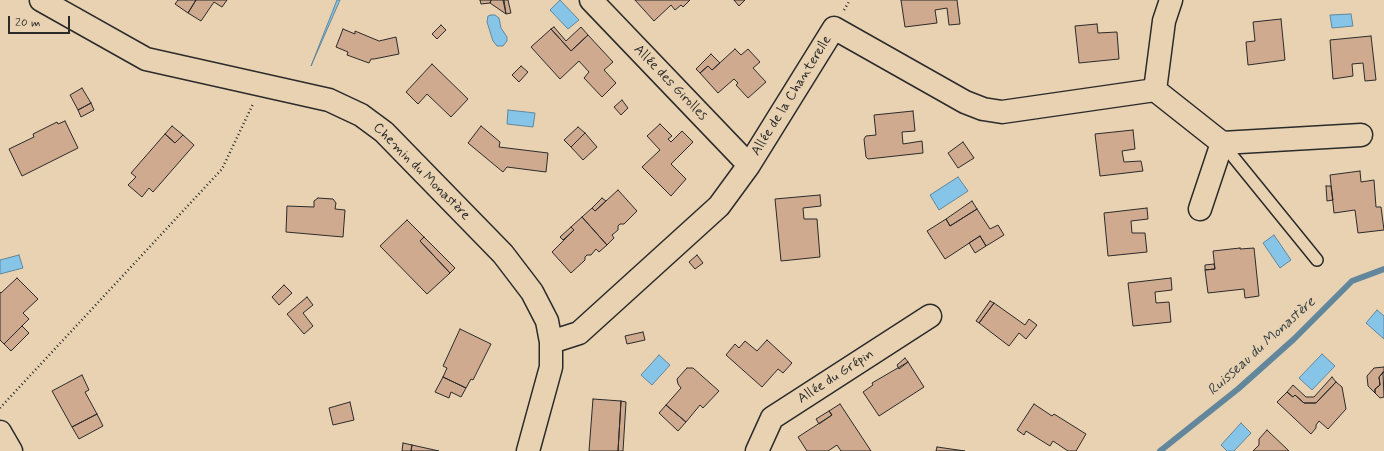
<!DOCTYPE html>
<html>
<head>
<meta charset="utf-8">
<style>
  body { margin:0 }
  #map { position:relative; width:1384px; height:451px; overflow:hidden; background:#e8d2b1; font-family:Mynerve,sans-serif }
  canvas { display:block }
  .scale { position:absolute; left:8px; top:16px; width:62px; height:18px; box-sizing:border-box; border:2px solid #2b2b2b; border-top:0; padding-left:5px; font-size:12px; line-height:14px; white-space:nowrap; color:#2b2b2b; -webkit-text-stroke:3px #e8d2b1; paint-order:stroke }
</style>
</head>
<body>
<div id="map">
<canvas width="1384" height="451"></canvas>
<div class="scale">20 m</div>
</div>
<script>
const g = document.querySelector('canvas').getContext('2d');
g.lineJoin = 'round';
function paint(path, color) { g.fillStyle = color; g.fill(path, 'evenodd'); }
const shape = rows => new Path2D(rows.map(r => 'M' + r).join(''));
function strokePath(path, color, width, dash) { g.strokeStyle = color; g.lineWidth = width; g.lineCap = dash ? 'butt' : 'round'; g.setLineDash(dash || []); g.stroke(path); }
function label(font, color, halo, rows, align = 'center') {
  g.font = font + ' Mynerve,sans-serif'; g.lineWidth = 3.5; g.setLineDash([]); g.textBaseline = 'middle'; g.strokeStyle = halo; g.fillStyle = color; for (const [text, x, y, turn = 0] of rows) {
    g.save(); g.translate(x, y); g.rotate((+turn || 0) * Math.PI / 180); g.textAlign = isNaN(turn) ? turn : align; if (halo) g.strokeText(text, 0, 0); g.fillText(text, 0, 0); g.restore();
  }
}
const water = shape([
  [337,0,340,0,311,66,337,0],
  [560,0,579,20,568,29,550,10,560,0],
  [1351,14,1353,26,1332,28,1330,15,1351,14],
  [491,15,495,15,499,18,501,28,507,37,507,41,503,46,497,46,493,41,487,22,488,16,491,15],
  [508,110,535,113,533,127,507,124,508,110],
  [958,177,968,191,939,210,930,195,958,177],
  [1274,235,1291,260,1280,268,1263,243,1274,235],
  [19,255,23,268,0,274,0,260,19,255],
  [1377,310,1384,316,1384,339,1366,323,1377,310],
  [1322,354,1335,366,1312,390,1299,378,1322,354],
  [659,355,670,365,652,385,641,375,659,355],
  [1241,423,1251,433,1234,451,1227,451,1221,445,1241,423]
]);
const stream = shape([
  [1160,451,1238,389,1294,339,1352,281,1384,269]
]);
const building = shape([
  [178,0,196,0,188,13,175,4,178,0],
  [196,0,227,0,222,7,214,2,201,21,188,13,196,0],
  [480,0,491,0,490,3,481,4,480,0],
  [491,0,504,0,506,14,490,3,491,0],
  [503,0,508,0,511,13,506,14,503,0],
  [635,0,690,0,683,7,681,5,675,10,671,5,654,21,635,0],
  [734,0,745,0,739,6,734,0],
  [901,0,957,0,960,24,949,25,947,8,935,10,937,23,905,27,901,0],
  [1281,19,1285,60,1248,65,1246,42,1255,41,1253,22,1281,19],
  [1097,24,1098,33,1117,32,1119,59,1079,63,1075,26,1097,24],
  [441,25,446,30,437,39,432,34,441,25],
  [554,27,566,41,581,27,588,35,571,51,551,29,554,27],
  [343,29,355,34,355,31,379,41,396,37,399,54,374,59,371,59,369,63,347,55,348,52,336,47,343,29],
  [551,29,571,51,588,35,613,62,604,70,616,83,602,97,584,78,589,72,579,61,560,79,531,47,551,29],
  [1371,36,1376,80,1365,81,1363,63,1352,64,1353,76,1333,79,1330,40,1371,36],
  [735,49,741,55,748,49,760,62,753,68,766,82,748,98,736,85,738,83,734,79,718,93,700,73,708,66,712,70,735,49],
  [711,54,720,63,712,70,708,66,700,73,696,69,711,54],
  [432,64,468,99,451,117,427,94,418,104,406,92,432,64],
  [521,66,528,72,519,82,512,75,521,66],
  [82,88,91,103,78,110,70,95,82,88],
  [622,100,628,108,621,115,614,107,622,100],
  [91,103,94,110,81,117,78,110,91,103],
  [913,111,915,131,902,132,903,144,922,141,923,153,868,159,866,157,864,139,866,136,876,135,874,115,913,111],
  [65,121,78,148,22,176,9,149,34,137,33,134,57,122,58,124,65,121],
  [660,124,672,136,668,139,671,142,682,131,693,142,671,164,686,179,671,196,642,167,660,150,647,136,660,124],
  [172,126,183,135,175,143,165,134,172,126],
  [481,126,500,142,499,147,548,153,546,172,507,167,503,172,468,143,481,126],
  [578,127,585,133,571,147,564,140,578,127],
  [1133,130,1135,149,1122,151,1124,162,1141,161,1143,171,1100,176,1095,134,1133,130],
  [585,133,597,147,583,160,571,147,585,133],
  [165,134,175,143,183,135,194,145,153,192,149,188,142,197,128,185,136,177,131,173,165,134],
  [963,142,974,158,958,168,948,153,963,142],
  [1360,171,1361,182,1374,180,1376,207,1381,207,1384,230,1358,233,1355,210,1334,213,1330,175,1360,171],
  [1326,186,1331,186,1333,200,1327,201,1326,186],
  [618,190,637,211,624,224,620,224,618,226,618,230,612,235,614,238,607,245,582,217,592,208,595,211,618,190],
  [820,195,821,206,803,208,804,219,817,219,820,257,781,261,775,199,820,195],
  [318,198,333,199,336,203,335,209,345,210,343,237,286,232,287,206,314,207,314,201,318,198],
  [602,198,606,201,595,211,592,208,602,198],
  [972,201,977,209,950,226,946,219,972,201],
  [1147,208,1148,219,1131,221,1132,233,1145,233,1147,252,1108,256,1104,213,1147,208],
  [977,209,990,229,998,225,1004,235,986,246,980,236,945,259,927,231,946,219,950,226,977,209],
  [582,217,607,245,599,252,596,249,591,255,587,255,585,257,585,260,571,273,552,252,574,230,571,227,582,217],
  [407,220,424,237,420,241,450,273,427,294,380,246,407,220],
  [571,227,574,230,563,240,560,237,571,227],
  [980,236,986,246,975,253,969,243,980,236],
  [424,237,455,268,450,273,420,241,424,237],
  [1240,248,1240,249,1254,248,1259,296,1245,298,1244,289,1208,293,1205,270,1215,269,1213,251,1240,248],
  [697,255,703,263,695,269,689,262,697,255],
  [1214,264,1215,269,1205,270,1205,265,1214,264],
  [17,278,38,299,23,313,29,319,4,344,0,340,0,292,1,293,17,278],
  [1171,278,1172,290,1155,292,1156,303,1169,302,1171,322,1133,326,1128,283,1171,278],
  [284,285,292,293,279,305,272,297,284,285],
  [307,297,313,305,303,313,313,326,304,334,287,314,307,297],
  [990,301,994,303,979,323,976,321,990,301],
  [994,303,1025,325,1029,319,1037,325,1026,339,1019,333,1009,346,979,323,994,303],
  [22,326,29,333,11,351,4,344,22,326],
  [460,329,491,344,473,380,471,379,466,388,443,377,447,368,443,366,460,329],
  [643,332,645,340,627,344,625,336,643,332],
  [767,340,792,363,783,373,778,369,762,387,726,355,735,344,739,348,745,341,757,351,767,340],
  [905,358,908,362,899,369,897,365,905,358],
  [908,362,924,387,879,416,863,392,873,385,872,383,908,362],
  [1384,367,1384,372,1379,377,1380,385,1375,389,1375,393,1368,386,1367,376,1374,368,1384,367],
  [687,368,693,368,719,391,703,408,700,405,686,422,666,405,681,388,678,384,677,379,687,368],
  [1383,372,1384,397,1380,398,1375,393,1375,389,1380,385,1379,377,1383,372],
  [82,375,89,390,85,392,97,414,72,427,52,391,82,375],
  [443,377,466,388,461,397,451,392,449,398,435,392,443,377],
  [1332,377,1336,382,1316,403,1304,403,1295,395,1293,397,1287,392,1293,385,1306,397,1314,397,1332,377],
  [1336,382,1342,387,1346,409,1328,429,1319,421,1316,425,1316,428,1311,434,1277,402,1287,392,1293,397,1295,395,1304,403,1316,403,1336,382],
  [593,399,621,401,618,451,589,451,593,399],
  [621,401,626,402,623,451,618,451,621,401],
  [350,402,354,420,333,425,329,408,350,402],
  [840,404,871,451,841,451,837,445,828,451,807,451,798,437,832,415,829,411,840,404],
  [1034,404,1052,416,1054,414,1086,434,1076,451,1068,451,1053,441,1050,446,1026,431,1024,435,1017,430,1034,404],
  [666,405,686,422,678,431,659,413,666,405],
  [829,411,832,415,819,424,816,419,829,411],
  [97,414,103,426,79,439,72,427,97,414],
  [1267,430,1289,451,1253,451,1259,445,1259,439,1267,430],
  [403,443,412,445,411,451,402,451,403,443],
  [412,445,439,451,411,451,412,445],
  [937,447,965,451,936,451,937,447]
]);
const path = shape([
  [844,10,850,0],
  [0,408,222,169,253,104]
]);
const lane = shape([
  [1222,143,1317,260]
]);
const street = shape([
  [41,0,146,59,329,100,361,115,384,132,503,254,532,292,547,321,551,342,551,367,528,451],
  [591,0,749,165],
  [1155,90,1164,21,1171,0],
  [1200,209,1222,143],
  [551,342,579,333,719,206,749,165,834,28,965,102,983,109,1002,112,1155,90,1222,143,1361,135],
  [0,432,11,451],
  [757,451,772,418,930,316]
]);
const streetNames = [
  ["Allée des Girolles",670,83,46],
  ["Allée de la Chanterelle",792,96,-58],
  ["Chemin du Monastère",421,172,45],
  ["Allée du Grépin",836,377,-33]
];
const waterNames = [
  ["Ruisseau du Monastère",1262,347,-42]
];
paint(water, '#86c5e7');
strokePath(water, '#62879c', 1);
strokePath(stream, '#62879c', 6);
paint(building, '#cfaa8e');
strokePath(building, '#2b2b2b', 1);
strokePath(lane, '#2b2b2b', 14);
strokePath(street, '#2b2b2b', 25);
strokePath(path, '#2b2b2b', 2.5, [1, 3]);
strokePath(lane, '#e8d2b1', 11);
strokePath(street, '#e8d2b1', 22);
label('14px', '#2b2b2b', '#e8d2b1', streetNames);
label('italic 15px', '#394247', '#e8d2b1', waterNames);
</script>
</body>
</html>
